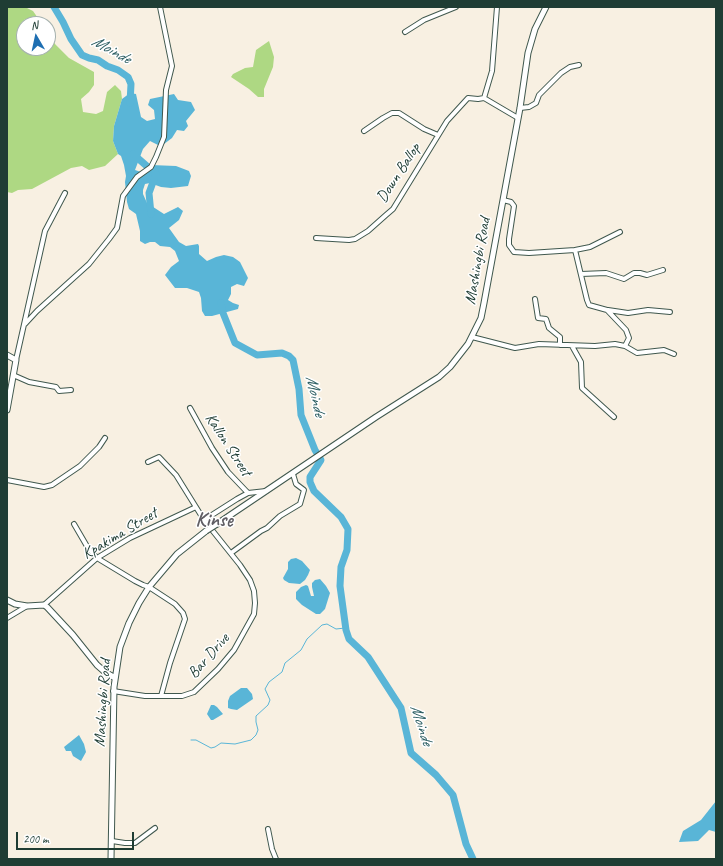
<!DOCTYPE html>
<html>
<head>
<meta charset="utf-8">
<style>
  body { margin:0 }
  #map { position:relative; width:723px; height:866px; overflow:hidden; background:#f8f0e2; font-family:Caveat,sans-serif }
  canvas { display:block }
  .frame { position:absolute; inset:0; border:8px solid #1f3d34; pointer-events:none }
  .north { position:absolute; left:16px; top:16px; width:40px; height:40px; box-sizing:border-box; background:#fff; border:1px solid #a5b1ae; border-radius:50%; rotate:351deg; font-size:11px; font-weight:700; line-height:16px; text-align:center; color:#1f3d34 }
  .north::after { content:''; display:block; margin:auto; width:14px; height:18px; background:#1f6fb2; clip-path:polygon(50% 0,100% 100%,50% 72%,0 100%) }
  .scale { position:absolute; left:16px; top:832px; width:118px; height:18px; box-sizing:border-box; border:2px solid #1f3d34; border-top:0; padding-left:5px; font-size:12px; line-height:14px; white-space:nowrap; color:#1f3d34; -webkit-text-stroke:3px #fff; paint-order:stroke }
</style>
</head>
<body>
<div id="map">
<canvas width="723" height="866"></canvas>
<div class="frame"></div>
<div class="north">N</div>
<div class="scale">200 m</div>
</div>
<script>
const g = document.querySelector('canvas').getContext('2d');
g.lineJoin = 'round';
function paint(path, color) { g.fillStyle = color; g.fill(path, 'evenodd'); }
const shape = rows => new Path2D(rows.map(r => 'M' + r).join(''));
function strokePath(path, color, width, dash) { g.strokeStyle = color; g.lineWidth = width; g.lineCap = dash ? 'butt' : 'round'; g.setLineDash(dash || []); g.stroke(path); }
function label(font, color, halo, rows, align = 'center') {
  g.font = font + ' Caveat,sans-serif'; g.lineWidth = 3; g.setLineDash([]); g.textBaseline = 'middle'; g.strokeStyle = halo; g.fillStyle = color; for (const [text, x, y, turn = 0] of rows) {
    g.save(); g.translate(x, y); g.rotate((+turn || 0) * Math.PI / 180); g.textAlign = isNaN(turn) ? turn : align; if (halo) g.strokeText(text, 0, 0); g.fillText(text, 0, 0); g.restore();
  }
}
const green = shape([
  [7,7,27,8,33,11,42,24,24,24,24,48,48,48,48,30,52,35,55,44,69,58,94,72,94,85,89,92,81,99,83,112,96,114,103,111,107,92,115,85,121,91,122,99,114,126,113,141,118,154,105,166,89,170,82,166,71,168,32,189,18,190,12,193,7,192],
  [269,41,274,57,273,67,264,89,264,97,258,97,249,89,231,77,233,74,245,68,253,67,256,50]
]);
const water = shape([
  [130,93,136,94,141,117,147,121,155,119,154,110,148,105,150,99,174,94,178,100,191,102,195,110,186,121,188,126,184,131,177,130,172,138,164,144,158,145,150,141,143,149,135,170,141,172,151,165,176,166,189,171,191,176,188,186,171,188,161,187,150,183,145,184,143,190,143,194,147,203,164,214,178,207,183,211,179,220,169,228,179,242,186,246,198,244,199,246,199,254,207,261,216,257,224,255,233,257,240,262,248,278,244,286,237,284,231,287,231,294,228,300,233,303,239,305,238,309,212,316,205,316,202,311,201,298,199,292,187,288,175,288,165,275,171,267,179,261,175,251,170,247,160,246,155,242,150,242,145,244,140,241,140,231,136,214,129,209,127,202,125,182,126,176,124,165,121,156,118,154,113,141,114,126,122,99],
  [296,558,302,561,310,570,308,575,305,580,300,584,289,583,284,580,283,578,288,569,288,562,291,559],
  [320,579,326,586,330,593,325,609,320,614,316,614,302,605,296,599,296,592,301,587,306,585,308,586,311,596,314,596,312,587,312,583,315,580],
  [241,688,247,688,252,694,253,699,237,710,231,709,228,708,228,701,230,696],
  [211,705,214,705,217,707,223,714,213,720,211,720,207,714],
  [79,735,84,744,86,752,81,761,73,756,71,751,66,751,64,747],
  [716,801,716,832,709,830,698,841,679,842,683,831,701,820]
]);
const stream = shape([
  [191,740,196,740,211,748,215,747,221,743,235,744,251,740,256,735,258,730,256,722,256,716,268,705,270,700,265,689,269,682,282,672,285,663,301,650,307,639,322,625,327,624,336,629,345,628]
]);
const river = shape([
  [54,7,63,22,71,39,82,55,89,58,98,60,107,66,118,70,128,77,131,84,130,103],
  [133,154,149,168,154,170,156,174,149,193,151,214],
  [221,303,223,313,235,343,257,355,282,353,289,356,293,360,299,389,301,415,315,450,321,460,310,477,310,482,314,491,341,517,348,529,347,550,341,567,340,586,346,630,349,639,368,657,401,708,411,753,436,775,453,795,466,844,473,859]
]);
const minor = shape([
  [405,32,424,20,456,7],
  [484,98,492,71,497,7],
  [520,108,529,107,536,103,539,95,561,73,570,67,579,65],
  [364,131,383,118,392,113,399,113,424,129,438,135],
  [503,200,511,202,514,206,509,239,509,245,514,252,529,253,575,250,590,247,620,232],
  [316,238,349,240,355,239,368,231,386,215,393,209,447,121,468,98,478,99,484,98,518,118],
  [575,250,587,300,589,305,607,310,626,330,629,338,625,346],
  [581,274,606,273,624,279,634,273,640,273,647,275,663,270],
  [535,299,538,318,546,319,549,328,560,337,560,345],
  [608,310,628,313,648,310,670,312],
  [25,324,37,311,89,264,109,239,117,228,123,196,137,177,151,167,156,157,164,137,166,90,172,66,160,7],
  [472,337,515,348,539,344,595,346,615,344,625,346,637,353,664,350,674,354],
  [572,346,581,362,582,388,614,417],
  [16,360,45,231,65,193],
  [13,375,29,382,56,387,59,391,71,390],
  [190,408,212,448,228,472,248,493],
  [7,480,44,487,52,485,80,466,99,447,105,438],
  [204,520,237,499,248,493,266,491],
  [74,524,88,548,97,558,135,581,143,585,149,587,175,604,183,613,185,619,170,663,161,696],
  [231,553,261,531,267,528,280,516,300,504,304,490,296,484,293,474],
  [44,605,97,558,130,538,196,507],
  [7,618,27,606],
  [113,691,145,696,182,696,194,692,218,669,234,650,254,614,255,603,254,591,250,580,240,565,204,520,176,475,159,457,148,462],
  [268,829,272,849,276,859],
  [112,841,125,843,135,843,155,828]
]);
const major = shape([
  [7,355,16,360,7,410],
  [217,524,376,417,439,377,450,367,468,344,481,318,484,303,520,108,528,53,535,29,546,7],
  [7,600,15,604,27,606,44,605,47,607,73,635,97,665,105,672,115,678],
  [111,859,114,687,120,647,129,623,139,603,149,587,177,554,206,531]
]);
const majorBridge = shape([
  [206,531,217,524]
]);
const streetNames = [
  ["Down Ballop",399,173,-57],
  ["Mashingbi Road",478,261,-80],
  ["Kallon Street",228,445,57],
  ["Kpakima Street",120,534,-31],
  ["Bar Drive",209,656,-49],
  ["Mashingbi Road",103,703,-86]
];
const waterNames = [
  ["Moinde",111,50,29],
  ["Moinde",315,396,77],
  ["Moinde",421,725,72]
];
const districtNames = [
  ["Kinse",214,521]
];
paint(green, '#aed883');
paint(water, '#59b5d7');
strokePath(stream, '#59b5d7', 1);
strokePath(river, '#59b5d7', 7);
strokePath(minor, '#40584e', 6);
strokePath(major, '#40584e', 7);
strokePath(minor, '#fff', 4);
strokePath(major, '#fff', 5);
strokePath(majorBridge, '#40584e', 7, []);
strokePath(majorBridge, '#fff', 5);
label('16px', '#1f3d34', '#fff', streetNames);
label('italic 17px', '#306165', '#fff', waterNames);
label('bold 20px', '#605e64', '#fff', districtNames);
</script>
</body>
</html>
